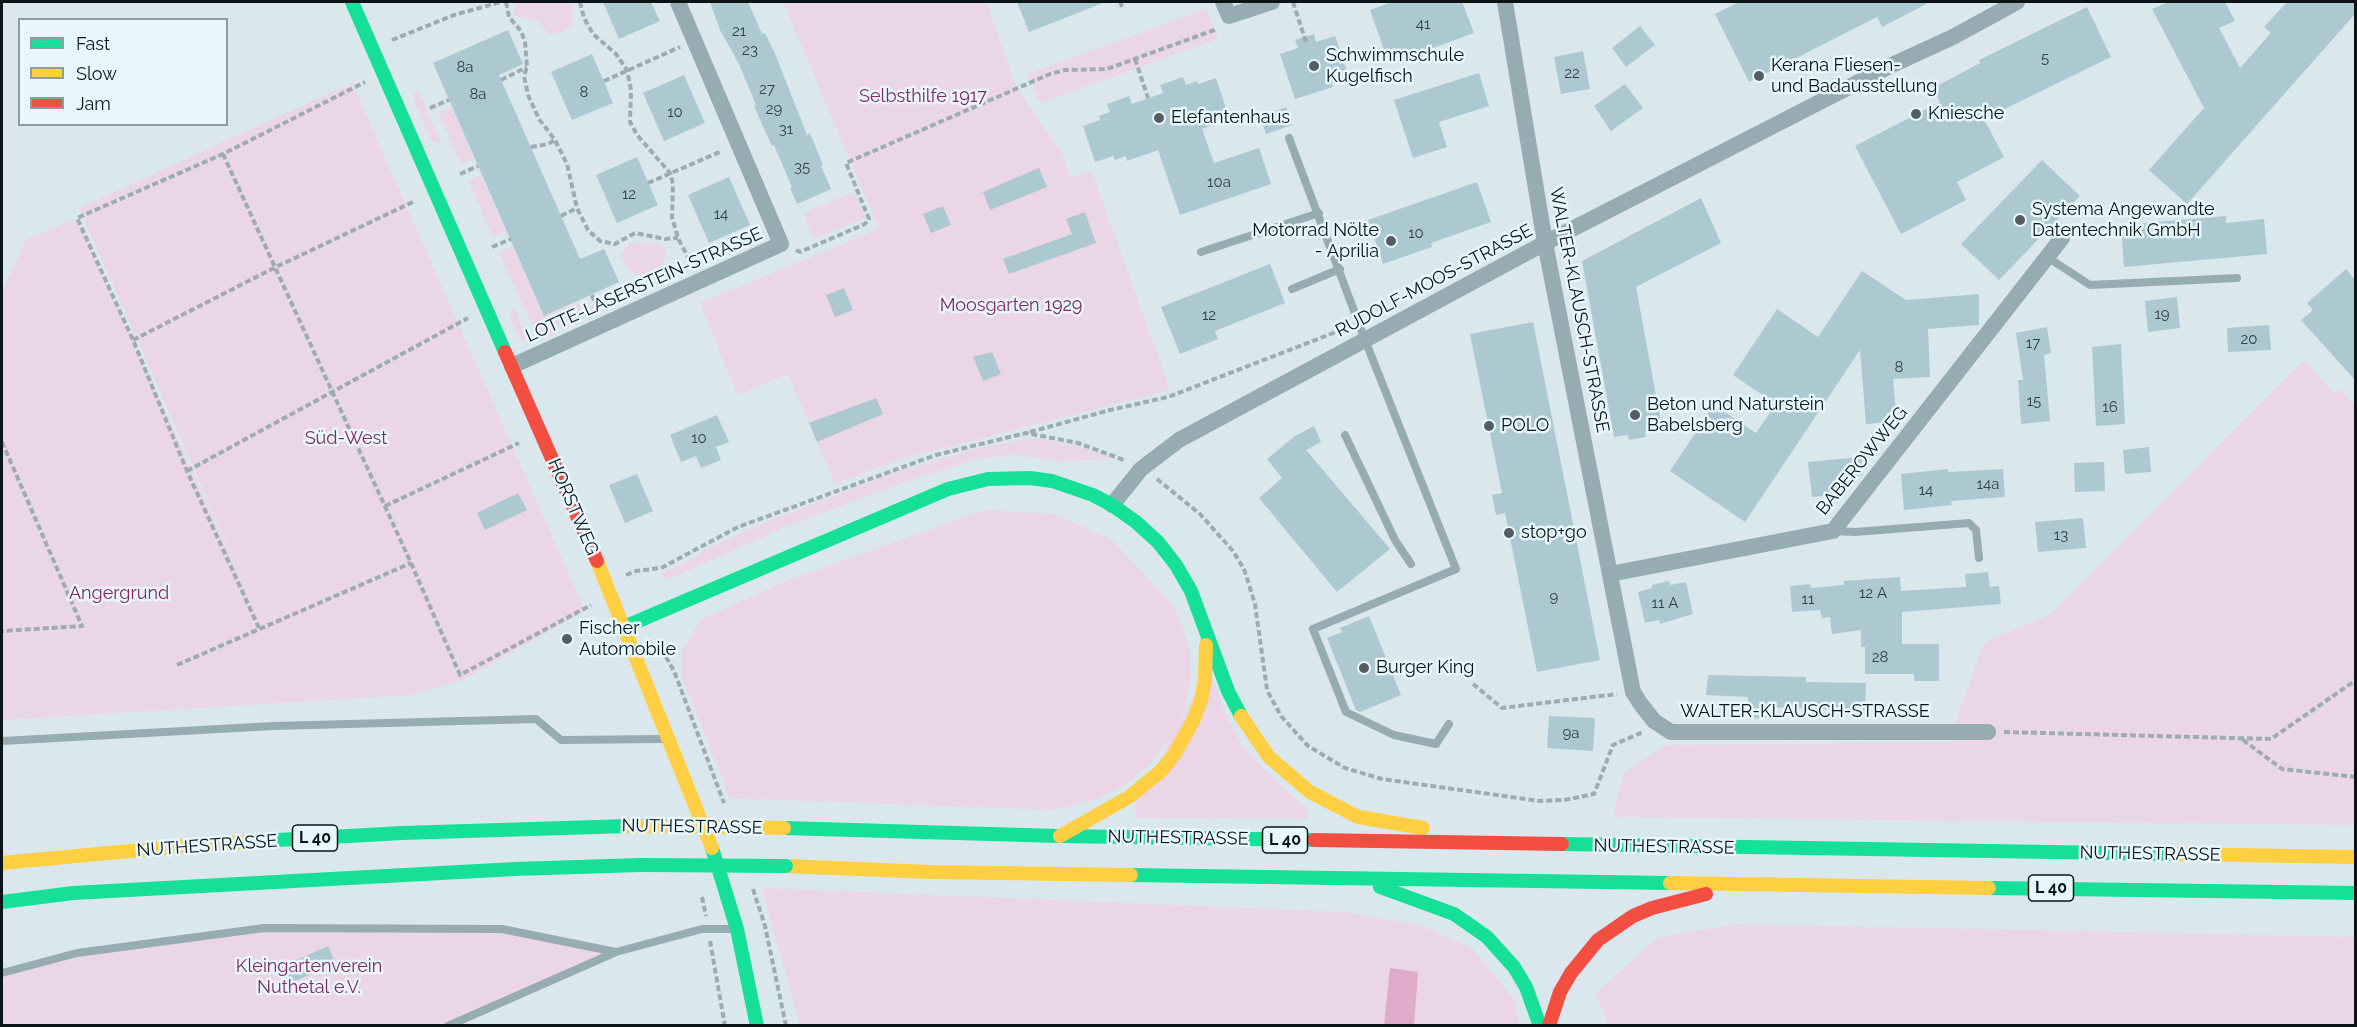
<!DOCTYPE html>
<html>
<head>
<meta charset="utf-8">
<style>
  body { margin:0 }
  #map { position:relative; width:2357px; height:1027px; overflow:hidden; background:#dae8ee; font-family:Raleway,sans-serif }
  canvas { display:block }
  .frame { position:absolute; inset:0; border:3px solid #0b1417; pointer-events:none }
  .legend { position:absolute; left:18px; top:18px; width:210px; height:108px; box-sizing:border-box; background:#e8f7fd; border:2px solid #909ca1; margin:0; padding:8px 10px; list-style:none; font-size:18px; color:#0b1417 }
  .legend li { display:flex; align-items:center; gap:12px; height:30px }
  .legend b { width:30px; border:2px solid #909ca1 }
</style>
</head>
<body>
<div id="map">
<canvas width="2357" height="1027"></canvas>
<div class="frame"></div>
<ul class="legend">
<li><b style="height:8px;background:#16e098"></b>Fast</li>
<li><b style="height:8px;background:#ffcf43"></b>Slow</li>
<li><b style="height:8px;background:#f24e42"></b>Jam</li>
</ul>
</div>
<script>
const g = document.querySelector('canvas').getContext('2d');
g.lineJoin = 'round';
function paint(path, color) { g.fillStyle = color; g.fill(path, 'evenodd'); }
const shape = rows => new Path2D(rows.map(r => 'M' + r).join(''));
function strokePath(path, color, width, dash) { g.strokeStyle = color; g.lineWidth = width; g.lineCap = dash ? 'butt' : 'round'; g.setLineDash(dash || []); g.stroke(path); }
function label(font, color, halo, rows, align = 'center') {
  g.font = font + ' Raleway,sans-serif'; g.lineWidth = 5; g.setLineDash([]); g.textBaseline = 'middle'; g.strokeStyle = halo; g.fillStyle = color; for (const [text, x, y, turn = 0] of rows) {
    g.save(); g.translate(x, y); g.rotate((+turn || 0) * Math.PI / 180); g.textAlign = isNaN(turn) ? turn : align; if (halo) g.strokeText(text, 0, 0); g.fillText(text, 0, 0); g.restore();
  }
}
const green = shape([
  [517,2,570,2,574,15,572,24,565,31,554,34,549,34,537,21,516,16,513,9],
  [783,2,986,2,1018,90,1061,152,1071,177,1092,172,1170,390,897,460,835,484,788,374,737,395,700,303,879,229],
  [1206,9,1218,39,1040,103,1027,74],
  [352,83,585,611,463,680,412,695,2,720,2,292,26,240,77,218,268,636,79,208],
  [417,88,441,143,432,142,413,97],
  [452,107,474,158,461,164,438,113],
  [481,175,506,231,493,237,468,180],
  [854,192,865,218,814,239,803,213],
  [632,242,646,244,658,243,665,248,665,256,662,264,644,276,635,274,627,268,620,257,623,251],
  [513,246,544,317,578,302,582,310,594,305,599,316,590,311,557,326,556,334,539,341,499,252],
  [514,307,529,342,519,338,509,315],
  [2304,360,2335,394,2340,389,2355,406,2355,825,1613,817,1624,773,1666,745,1954,742,1958,715,1985,642,2051,614],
  [1034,438,1078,446,1115,459,1062,461,1014,455,977,459,919,477,788,526,674,577,664,579,662,576,662,573,696,557,704,550,759,525,896,472,971,450],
  [984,510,1053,514,1111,539,1173,605,1189,644,1191,675,1185,708,1173,735,1150,764,1125,785,1095,800,1054,810,730,798,682,678,682,652,700,620,786,581],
  [1209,667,1224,711,1242,745,1269,774,1308,810,1308,819,1136,818,1136,804],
  [762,888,1344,912,1420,925,1472,948,1514,999,1519,1025,800,1025],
  [1737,924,2355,937,2355,1025,1608,1025,1596,993,1658,937],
  [264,928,502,929,616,952,445,1025,2,1026,2,973,77,953]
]);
const water = shape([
  [1390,968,1418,972,1414,1025,1384,1025]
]);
const building = shape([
  [603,2,651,2,660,21,619,39],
  [710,2,748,2,762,34,765,33,776,56,807,135,810,133,823,165,821,166,831,189,797,204,790,188,792,187,774,145,772,146,761,122,754,106,756,105,739,64,720,30],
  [1017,2,1103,2,1103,3,1029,32],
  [1392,2,1462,2,1474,33,1389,64,1370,10],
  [1739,2,1930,2,1882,27,1877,17,1749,82,1715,14],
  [2169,2,2225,2,2235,21,2219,28,2240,68,2271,33,2264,27,2287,2,2355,2,2355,14,2187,204,2149,170,2204,108,2152,9],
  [2087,7,2111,57,1984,119,2004,157,1957,182,1966,200,1901,234,1855,146,1940,102,1933,88,1980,63,1979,60],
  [1640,26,1655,45,1626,67,1612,48],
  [508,30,523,64,499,75,580,259,604,249,619,282,544,316,433,63],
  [1314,34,1316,42,1335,36,1349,77,1332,83,1333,87,1295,99,1280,54,1298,48,1295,40],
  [1583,51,1590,89,1561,94,1554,57],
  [592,54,613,103,572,120,551,72],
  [1479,73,1489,106,1439,122,1447,147,1413,158,1394,100],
  [684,75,705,123,664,141,643,93],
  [1183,77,1186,85,1197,81,1198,84,1216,78,1228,114,1211,121,1212,125,1202,129,1214,163,1259,148,1271,184,1180,215,1158,150,1127,161,1126,156,1115,160,1113,156,1095,162,1083,126,1100,120,1099,116,1110,112,1107,104,1129,96,1132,104,1163,93,1160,85],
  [1625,84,1643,108,1611,131,1594,106],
  [1286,107,1292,125,1266,134,1260,116],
  [637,157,658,205,617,223,596,175],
  [2042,160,2080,196,1999,280,1961,244],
  [1039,168,1047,187,990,210,983,192],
  [729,177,750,225,709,243,688,195],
  [1477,182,1491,222,1431,243,1432,247,1383,264,1368,220],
  [1701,198,1721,243,1636,287,1662,428,1645,432,1646,437,1629,440,1628,435,1614,437,1582,261],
  [943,206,951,225,931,233,923,214],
  [1085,212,1096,243,1009,274,1003,259,1072,234,1066,219],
  [2226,216,2226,223,2264,219,2267,254,2124,267,2121,225],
  [1270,264,1285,303,1215,331,1218,339,1180,354,1161,307],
  [2346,269,2355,280,2355,380,2301,320,2313,310,2307,303],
  [1862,271,1906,300,1979,294,1979,325,1928,329,1930,377,1893,379,1897,421,1866,424,1860,350,1745,522,1670,471,1714,405,1756,433,1776,404,1733,375,1777,309,1818,337],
  [844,288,853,310,835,317,826,295],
  [2177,297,2180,328,2148,332,2145,301],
  [1533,322,1600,660,1537,672,1505,513,1496,515,1492,495,1502,493,1470,334],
  [2269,325,2271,350,2228,352,2227,328],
  [2047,327,2051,353,2044,355,2050,421,2021,424,2018,380,2023,380,2016,333],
  [2121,344,2125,424,2096,426,2092,347],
  [992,352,1001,374,983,381,973,357],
  [876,398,883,414,817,442,809,423],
  [717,415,729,442,716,447,721,460,701,468,696,456,681,462,670,435],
  [1314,426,1321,442,1306,450,1390,549,1337,592,1259,498,1282,478,1267,459,1295,436],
  [2149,447,2151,472,2125,474,2123,450],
  [1862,457,1863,475,1850,478,1851,485,1842,486,1843,494,1812,497,1808,462],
  [2104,462,2105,491,2075,492,2074,463],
  [1948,469,1948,472,2003,469,2005,497,1951,501,1952,505,1904,510,1901,474],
  [637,474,653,511,625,523,609,485],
  [518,493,527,510,485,530,477,513],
  [2083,518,2086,548,2038,552,2035,522],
  [1988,572,1990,587,1999,586,2001,604,1902,612,1902,644,1939,644,1939,681,1914,681,1914,674,1865,674,1865,647,1861,647,1861,630,1832,634,1830,617,1822,618,1820,610,1792,612,1790,586,1810,584,1811,588,1844,585,1844,581,1900,577,1901,591,1966,587,1965,574],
  [1669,581,1670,585,1686,582,1693,614,1660,624,1659,620,1645,623,1638,592,1652,588,1652,585],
  [1369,616,1401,695,1360,712,1356,710,1327,638,1342,632,1340,628],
  [1708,675,1806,677,1806,682,1866,683,1865,711,1766,707,1766,718,1748,719,1748,697,1706,695],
  [1549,716,1595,718,1593,751,1547,748],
  [328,946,336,964,285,985,278,968]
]);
const path = shape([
  [506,2,509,17,521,31,525,42,527,67,524,76,528,95,539,119,555,140,567,164,577,208,588,230,600,241,615,244,635,233,665,239,678,238],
  [580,2,584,18,593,34,616,54,627,70,631,90,630,122,637,135,670,173,673,184,672,217,678,238,692,265],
  [1120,2,1122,7],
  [1293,2,1307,45],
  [392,40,454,15,501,2],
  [1135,59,1148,98],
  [501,80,527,67],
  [604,81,680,47],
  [430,108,449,100],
  [531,147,548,144,555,140],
  [223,154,411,563,460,675,591,605],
  [460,174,478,166],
  [648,183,722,151],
  [561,216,577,208],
  [492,247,511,239],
  [796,250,800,252,865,224,869,219,846,163,1050,74,1065,70,1107,69,1217,29],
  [592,295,597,308],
  [133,340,276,267,415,201],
  [1030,432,1110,410,1168,397,1336,332],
  [2,442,82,626,2,631],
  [187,471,468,318],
  [1157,479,1200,514,1233,551,1244,569,1255,604,1267,690,1281,716,1308,746,1345,768,1382,779,1539,801,1564,800,1594,794,1613,745,1643,732],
  [385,506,519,443],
  [626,575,636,571,661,568,738,527,936,455,1026,433,1078,443,1124,460],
  [259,628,187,471,133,340,77,218,223,154,365,82],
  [657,641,674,671,724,803],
  [177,665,411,563],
  [1473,684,1502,708,1617,694],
  [2004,732,2271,739,2356,680],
  [2243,740,2282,769,2356,777],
  [753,889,765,926,786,1026],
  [702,897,706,916],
  [710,941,725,1026]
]);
const lane = shape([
  [1289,138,1365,340,1456,569,1313,629,1346,712,1394,735,1436,744,1449,724],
  [1201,252,1319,213],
  [2047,257,2090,285,2237,278],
  [1292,289,1340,269],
  [1345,435,1395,540,1411,564],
  [1834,531,1855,532,1969,523,1976,530,1979,558],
  [2,741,274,726,536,719,561,740,665,739],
  [2,973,77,953,264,928,502,929,616,952],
  [448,1026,616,952,702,929,734,929]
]);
const street = shape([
  [1223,2,1229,16,1272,2],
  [1505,2,1545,243,1633,692,1640,703,1654,721,1671,732,1988,732],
  [512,366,781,244,678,2],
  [1112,505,1141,469,1179,440,1545,243,1892,65,1953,37,2017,2],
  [1610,574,1833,531,2062,238]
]);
const fast = shape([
  [352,2,505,352],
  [624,627,948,489,988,479,1030,478,1052,481,1093,495,1112,505,1136,522,1158,542,1176,565,1191,591,1228,691,1241,716],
  [784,828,1059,836,1314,840],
  [260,841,402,833,629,826],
  [1562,844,2174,854],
  [712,848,737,929,757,1026],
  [1131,875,1670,883],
  [1380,887,1454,914,1487,937,1514,967,1526,987,1540,1026],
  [1989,888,2356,893],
  [2,902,73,893,515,869,640,865]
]);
const slow = shape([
  [597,561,712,848],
  [1241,716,1269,757,1310,792,1358,817,1423,828],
  [1060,836,1129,797,1161,771,1174,755,1194,719,1201,700,1205,680,1206,645],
  [2174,854,2356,857],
  [2,863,183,846,260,841],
  [786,866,931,872,1131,875],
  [1670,883,1989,888]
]);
const jam = shape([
  [505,352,597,561],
  [1314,840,1562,844],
  [1549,1026,1560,992,1571,973,1598,940,1633,916,1652,908,1706,894]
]);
const fastBridge = shape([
  [640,865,786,866]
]);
const slowBridge = shape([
  [629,826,784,828]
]);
const markers = [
  [1314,66,6,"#535e62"],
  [1759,76,6,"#535e62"],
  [1916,114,6,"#535e62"],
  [1159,118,6,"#535e62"],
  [2020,220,6,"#535e62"],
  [1391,241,6,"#535e62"],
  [1635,415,6,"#535e62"],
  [1489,426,6,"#535e62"],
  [1509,533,6,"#535e62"],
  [567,639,6,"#535e62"],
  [1364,668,6,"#535e62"]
];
const numberNames = [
  ["41",1423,24],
  ["21",739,31],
  ["23",750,50],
  ["5",2045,58],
  ["8a",465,67],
  ["22",1572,73],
  ["27",767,89],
  ["8",584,92],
  ["8a",478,94],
  ["29",774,109],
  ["10",675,112],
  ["31",786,129],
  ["35",802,167],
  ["10a",1219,182],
  ["12",629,194],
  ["14",721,214],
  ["10",1416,233],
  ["19",2162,314],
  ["12",1209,315],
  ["20",2249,339],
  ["17",2033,343],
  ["8",1899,367],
  ["15",2034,401],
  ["16",2110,407],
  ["10",699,438],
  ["14a",1988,484],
  ["14",1926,490],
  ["13",2061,535],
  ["12 A",1873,593],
  ["9",1554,597],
  ["11",1808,599],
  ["11 A",1665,603],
  ["28",1880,657],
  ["9a",1571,733]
];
const shields = [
  [315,838,45],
  [1285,840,45],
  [2051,888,45]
];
const shieldNames = [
  ["L 40",315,838],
  ["L 40",1285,840],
  ["L 40",2051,888]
];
const poiNames = [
  ["Schwimmschule",1326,56],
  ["Kugelfisch",1326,77],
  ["Kerana Fliesen-",1771,66],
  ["und Badausstellung",1771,87],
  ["Kniesche",1928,114],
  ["Elefantenhaus",1171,118],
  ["Systema Angewandte",2032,210],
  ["Datentechnik GmbH",2032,231],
  ["Motorrad Nölte",1379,231,"right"],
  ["- Aprilia",1379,252,"right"],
  ["Beton und Naturstein",1647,405],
  ["Babelsberg",1647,426],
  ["POLO",1501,426],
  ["stop+go",1521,533],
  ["Fischer",579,629],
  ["Automobile",579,650],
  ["Burger King",1376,668]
];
const parkNames = [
  ["Selbsthilfe 1917",923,97],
  ["Moosgarten 1929",1011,306],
  ["Süd-West",346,439],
  ["Angergrund",119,594],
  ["Kleingartenverein",309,967],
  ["Nuthetal e.V.",309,988]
];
const streetNames = [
  ["RUDOLF-MOOS-STRASSE",1434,281,-28],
  ["LOTTE-LASERSTEIN-STRASSE",644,285,-24],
  ["WALTER-KLAUSCH-STRASSE",1579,310,79],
  ["BABEROWWEG",1862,461,-51],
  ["HORSTWEG",573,507,67],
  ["WALTER-KLAUSCH-STRASSE",1805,712],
  ["NUTHESTRASSE",692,827,1],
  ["NUTHESTRASSE",1178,838,1],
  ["NUTHESTRASSE",207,846,-4],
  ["NUTHESTRASSE",1664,847,1],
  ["NUTHESTRASSE",2150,854,1]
];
paint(green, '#ead6e6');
paint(water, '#e0abcb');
paint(building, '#acc8d1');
strokePath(path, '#9eacb2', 4, [6, 3]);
strokePath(lane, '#97acb2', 8);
strokePath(street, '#97acb2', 16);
strokePath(fast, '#16e098', 14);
strokePath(slow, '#ffcf43', 14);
strokePath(jam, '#f24e42', 14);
strokePath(fastBridge, '#16e098', 14);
strokePath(slowBridge, '#ffcf43', 14);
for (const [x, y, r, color] of markers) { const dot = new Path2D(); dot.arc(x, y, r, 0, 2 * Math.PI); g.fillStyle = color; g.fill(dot); strokePath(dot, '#e8f7fd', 2); }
label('15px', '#334146', null, numberNames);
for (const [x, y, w] of shields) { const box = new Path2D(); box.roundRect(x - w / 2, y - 13, w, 26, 4.5); g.fillStyle = '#e8f7fd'; g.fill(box); strokePath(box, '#0b1417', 1.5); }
label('bold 16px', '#0b1417', null, shieldNames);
label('18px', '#0b1417', '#e8f7fd', poiNames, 'left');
label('18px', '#852760', '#e8f7fd', parkNames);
label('18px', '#0b1417', '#e8f7fd', streetNames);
</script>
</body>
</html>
